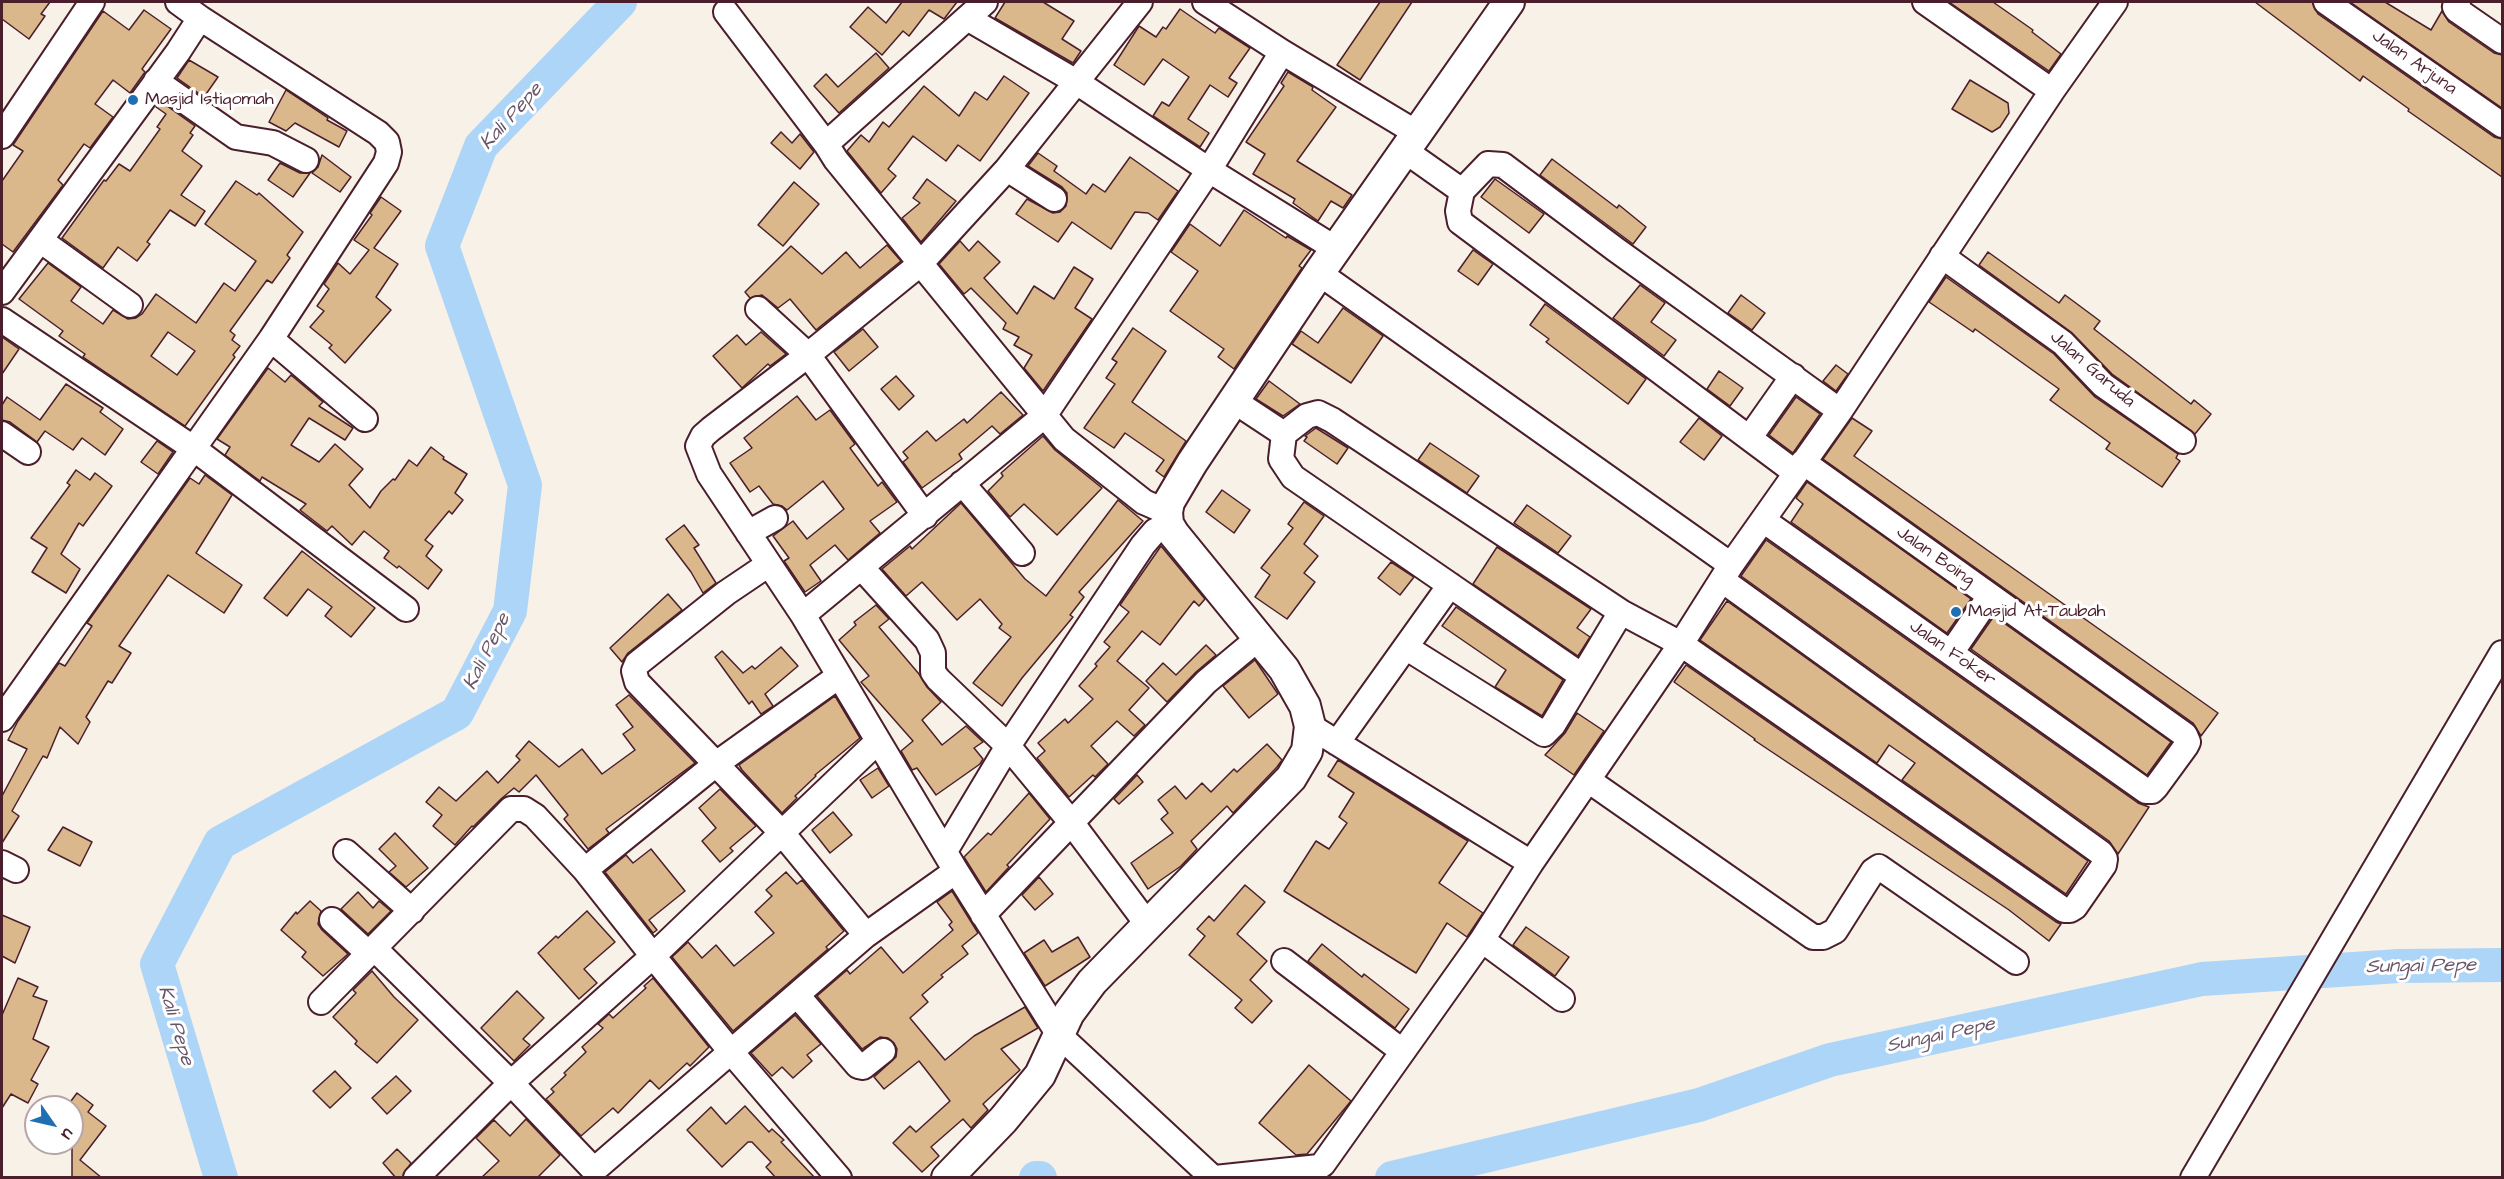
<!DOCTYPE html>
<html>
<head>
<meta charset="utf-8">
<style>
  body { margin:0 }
  #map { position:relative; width:2504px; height:1179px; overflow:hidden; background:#f8f1e8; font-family:"Architects Daughter",sans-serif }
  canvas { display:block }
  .frame { position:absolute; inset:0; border:3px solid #4a1f2b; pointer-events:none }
  .north { position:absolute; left:24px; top:1095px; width:60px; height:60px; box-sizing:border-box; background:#fff; border:2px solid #b7a5aa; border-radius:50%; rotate:124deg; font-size:16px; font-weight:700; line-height:24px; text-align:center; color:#4a1f2b }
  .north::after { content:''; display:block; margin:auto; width:21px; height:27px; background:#1f6fb2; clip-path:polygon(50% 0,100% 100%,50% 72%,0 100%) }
</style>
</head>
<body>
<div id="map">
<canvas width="2504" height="1179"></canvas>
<div class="frame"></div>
<div class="north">U</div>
</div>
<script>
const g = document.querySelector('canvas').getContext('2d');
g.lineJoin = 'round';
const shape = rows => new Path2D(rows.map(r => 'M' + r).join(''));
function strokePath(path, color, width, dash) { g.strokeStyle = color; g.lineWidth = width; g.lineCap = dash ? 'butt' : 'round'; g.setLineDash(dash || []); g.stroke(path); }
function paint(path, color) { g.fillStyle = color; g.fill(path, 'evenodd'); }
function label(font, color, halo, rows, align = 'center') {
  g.font = font + ' "Architects Daughter",sans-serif'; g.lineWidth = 6; g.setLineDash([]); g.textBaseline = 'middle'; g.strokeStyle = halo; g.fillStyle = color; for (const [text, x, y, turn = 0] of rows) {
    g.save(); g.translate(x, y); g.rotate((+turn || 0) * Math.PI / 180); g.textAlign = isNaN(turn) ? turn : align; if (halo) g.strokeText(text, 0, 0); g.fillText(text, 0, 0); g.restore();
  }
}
const river = shape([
  [221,1178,157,964,220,843,457,713,510,611,525,485,442,246,481,146,620,2],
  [1036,1178,1040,1178],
  [1392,1178,1699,1105,1830,1060,2202,979,2399,966,2502,965]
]);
const building = shape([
  [2,2,50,2,41,14,45,16,29,39,2,19,2,2],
  [902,2,957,2,944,19,929,10,909,36,903,31,882,55,850,27,868,7,886,23,902,2],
  [1005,2,1043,2,1074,21,1062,39,1081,51,1073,63,995,18,1005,2],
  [1380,2,1412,2,1360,80,1337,65,1380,2],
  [1949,2,1993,2,2033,30,2032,32,2061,54,2049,71,1949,2],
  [2255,2,2312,2,2318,14,2494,137,2502,139,2502,177,2408,111,2409,109,2363,76,2360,81,2255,2],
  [2350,2,2385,2,2431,30,2442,11,2449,22,2494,53,2502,55,2502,108,2350,2],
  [1180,9,1215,33,1219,28,1250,48,1229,78,1237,83,1228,97,1210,85,1188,119,1209,133,1200,147,1153,116,1162,102,1169,106,1189,77,1163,59,1144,85,1114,65,1139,26,1156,37,1163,27,1166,29,1180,9],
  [144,10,171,29,142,69,145,72,130,93,113,80,95,104,113,117,90,148,84,144,58,180,63,185,13,252,2,244,2,181,23,151,13,145,103,11,129,30,144,10],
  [876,53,889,68,839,113,814,86,826,74,838,87,876,53],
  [189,60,218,77,204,97,177,78,189,60],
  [1288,72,1313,87,1312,90,1336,107,1297,161,1352,195,1343,208,1331,201,1318,221,1293,203,1295,199,1253,174,1265,154,1246,142,1284,86,1281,83,1288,72],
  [1004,76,1029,93,980,161,958,145,946,161,913,136,888,169,896,176,881,193,847,151,861,135,869,142,883,122,889,127,924,86,959,116,975,92,987,100,1004,76],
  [1970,80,2008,103,2009,113,2000,127,1992,132,1952,109,1970,80],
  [286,90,328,118,327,120,347,131,339,147,295,123,286,131,269,122,286,90],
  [160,101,195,126,190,133,193,135,182,151,202,166,181,195,205,211,195,226,170,210,147,242,150,244,137,261,118,247,103,268,62,238,104,180,106,181,119,164,130,171,160,129,157,127,166,114,156,107,160,101],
  [781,132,792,143,800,134,814,152,800,169,771,143,781,132],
  [1038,153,1057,166,1054,171,1086,194,1093,184,1105,192,1130,157,1178,191,1158,220,1148,213,1135,212,1111,249,1072,222,1058,242,1016,214,1027,199,1053,213,1060,212,1066,206,1067,193,1062,187,1028,166,1038,153],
  [322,155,351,177,340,192,312,173,318,167,322,155],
  [1552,159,1617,208,1619,205,1646,227,1633,244,1540,175,1552,159],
  [280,163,300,173,310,173,293,197,268,180,280,163],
  [927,179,956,201,921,242,902,218,920,203,913,198,927,179],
  [1495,179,1544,214,1529,233,1481,197,1495,179],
  [236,181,257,195,259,193,303,232,287,255,290,258,272,283,267,280,230,331,235,335,232,340,240,346,233,355,235,357,185,426,83,357,85,354,59,336,63,331,19,299,48,263,81,287,71,301,103,324,113,310,128,319,136,318,142,314,156,294,196,323,224,283,235,291,256,261,205,224,236,181],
  [168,332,195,351,177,375,151,356,168,332],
  [794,182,819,204,783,246,758,225,794,182],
  [381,197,401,211,374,248,398,264,376,297,391,310,345,363,329,348,332,345,310,327,324,311,317,306,329,289,324,284,338,263,350,274,369,250,354,240,372,215,370,213,381,197],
  [1244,210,1286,238,1287,236,1311,250,1299,266,1302,268,1234,369,1218,357,1224,349,1170,311,1198,271,1171,252,1190,224,1220,246,1244,210],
  [960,241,969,251,978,241,1000,262,984,278,1017,314,1034,286,1054,299,1074,267,1093,279,1075,308,1092,319,1043,391,1024,368,1032,355,1014,345,1019,337,1003,329,1006,323,971,288,964,294,939,264,960,241],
  [887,245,901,261,816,330,790,299,778,308,762,295,750,298,745,292,791,246,822,274,846,252,860,268,887,245],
  [1473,250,1493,264,1478,285,1458,271,1473,250],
  [1988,252,2059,303,2065,295,2100,321,2094,329,2191,404,2194,400,2211,414,2195,434,2112,374,2071,332,1979,265,1988,252],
  [1946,277,2054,354,2095,397,2178,454,2176,458,2180,461,2162,487,2106,449,2110,443,2050,400,2059,389,1975,329,1973,332,1929,302,1946,277],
  [1640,285,1665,303,1651,322,1676,340,1664,356,1613,318,1640,285],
  [1741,295,1765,313,1752,330,1728,313,1741,295],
  [1545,304,1646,379,1628,404,1546,342,1549,339,1530,325,1545,304],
  [1343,308,1383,336,1351,383,1292,344,1301,331,1318,343,1343,308],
  [1133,328,1166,351,1132,402,1186,441,1164,477,1156,471,1164,460,1125,433,1114,448,1084,428,1115,384,1106,378,1117,362,1112,359,1133,328],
  [863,329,878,347,849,371,834,352,863,329],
  [761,332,786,354,770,366,768,364,742,388,713,356,737,335,746,345,761,332],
  [2,337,19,349,2,374,2,337],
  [1836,365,1848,374,1836,391,1823,381,1836,365],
  [268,368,285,382,291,375,323,402,319,406,353,428,345,440,309,418,291,445,319,462,335,444,363,469,349,485,370,508,381,491,393,479,395,480,409,460,417,466,431,447,444,457,443,459,467,474,455,493,463,500,452,514,449,511,425,540,433,546,426,556,442,570,428,589,399,566,397,568,384,558,389,551,364,531,352,545,332,526,327,531,300,510,306,504,262,477,260,481,225,455,230,447,217,439,268,368],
  [1719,371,1743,388,1730,406,1707,389,1719,371],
  [896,376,914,396,899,410,881,389,896,376],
  [1269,381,1300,404,1283,416,1256,399,1269,381],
  [66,384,103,408,100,412,123,429,105,455,82,438,73,450,45,431,37,442,10,422,2,420,2,405,7,397,40,420,66,384],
  [1001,392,1023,415,1000,434,992,426,959,454,962,459,922,488,903,462,908,458,903,452,927,431,936,441,964,419,967,423,1001,392],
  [797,396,816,420,830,410,855,444,850,448,878,486,882,482,897,502,870,521,880,533,848,560,835,545,810,565,821,581,805,592,784,561,789,558,773,536,793,521,807,539,844,509,823,481,787,510,782,506,773,504,759,486,750,492,730,463,752,448,744,438,797,396],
  [1796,397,1820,414,1793,453,1769,435,1796,397],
  [1699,418,1722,436,1704,460,1680,442,1699,418],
  [1852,418,1872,431,1854,456,2218,713,2201,736,2193,723,1823,459,1852,418],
  [1316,428,1348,448,1337,464,1304,441,1307,437,1305,436,1316,428],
  [1043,436,1055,450,1102,488,1057,535,1024,504,1010,517,988,491,1003,476,1001,473,1043,436],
  [157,441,173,452,158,474,141,462,157,441],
  [1430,443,1479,476,1467,493,1418,460,1430,443],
  [76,470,90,480,95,473,112,486,83,526,79,523,61,554,80,569,66,593,32,572,47,548,31,538,70,485,67,483,76,470],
  [205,475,232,495,196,553,242,585,224,613,168,575,119,646,131,653,112,683,108,681,86,717,90,722,78,744,60,727,47,758,43,756,12,811,19,816,2,843,2,796,27,749,8,740,18,721,59,663,65,666,92,626,87,623,190,478,199,484,205,475],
  [1807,482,1971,599,1947,633,1791,522,1803,504,1796,498,1807,482],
  [1222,490,1250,510,1234,533,1206,512,1222,490],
  [1118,500,1143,521,1079,592,1084,597,1070,615,1073,617,1022,678,1002,706,973,683,1011,637,999,628,1002,624,980,599,957,620,922,582,906,596,882,569,910,546,912,549,961,503,1025,579,1046,596,1118,500],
  [1304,502,1324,516,1304,544,1318,556,1304,573,1315,582,1287,619,1255,597,1270,575,1261,568,1293,528,1288,524,1304,502],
  [1527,505,1571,536,1558,553,1514,523,1527,505],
  [684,525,699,545,694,548,716,583,703,593,691,572,666,539,684,525],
  [1766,540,2138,803,2149,807,2118,854,2109,841,1741,576,1766,540],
  [1161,546,1205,599,1199,606,1194,601,1160,645,1142,631,1117,661,1149,688,1129,710,1145,725,1134,736,1117,721,1091,746,1108,764,1095,777,1093,775,1069,797,1037,758,1045,751,1038,743,1065,719,1068,723,1093,699,1079,686,1097,666,1095,664,1110,647,1104,642,1129,612,1120,605,1161,546],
  [1497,547,1591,609,1577,628,1590,637,1578,656,1473,584,1497,547],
  [302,551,375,608,351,637,325,616,332,607,308,589,287,616,264,598,302,551],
  [1391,562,1414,577,1400,595,1378,578,1391,562],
  [668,594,682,610,628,653,622,662,610,648,668,594],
  [1727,601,2088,861,2066,894,1902,780,1915,763,1889,745,1877,763,1700,640,1727,601],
  [876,605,889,619,879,627,919,674,927,687,941,702,922,720,942,745,966,726,983,742,974,748,983,759,980,764,936,795,917,768,912,770,901,751,913,741,861,682,869,676,839,640,856,625,854,622,876,605],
  [1456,607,1563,680,1542,716,1495,687,1506,670,1442,626,1456,607],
  [1994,616,2171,742,2147,775,1971,649,1994,616],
  [1206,645,1216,655,1196,672,1167,702,1146,681,1163,663,1176,675,1206,645],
  [781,647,798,666,765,694,773,706,761,714,752,701,749,704,715,657,722,651,743,673,752,666,755,669,781,647],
  [1255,660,1278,694,1249,718,1223,686,1255,660],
  [1686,665,2056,922,2061,924,2049,941,2009,910,1754,740,1755,739,1674,682,1686,665],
  [629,695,695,763,606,829,609,833,588,849,564,819,568,815,536,775,519,792,514,788,501,799,473,827,472,826,455,845,433,826,442,815,426,802,439,787,456,801,487,771,498,783,520,760,516,756,529,741,559,767,582,749,602,774,635,750,623,734,633,727,616,705,629,695],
  [835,696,860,738,815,775,816,776,795,796,797,798,782,813,742,770,739,765,835,696],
  [1577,713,1604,731,1574,775,1545,755,1565,733,1577,713],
  [1267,744,1282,760,1277,767,1233,813,1227,806,1191,841,1197,849,1181,866,1148,889,1131,863,1173,833,1161,819,1168,813,1158,800,1175,786,1186,799,1202,783,1211,792,1234,769,1237,772,1267,744],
  [1338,760,1468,841,1439,883,1483,913,1467,937,1447,923,1416,973,1284,891,1316,841,1329,849,1347,823,1339,817,1354,793,1328,776,1338,760],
  [878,768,889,786,872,798,860,780,878,768],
  [1137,775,1143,782,1119,804,1114,799,1137,775],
  [720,789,756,826,730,848,733,851,720,862,702,841,716,828,699,808,720,789],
  [1029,793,1050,819,1007,865,1009,867,986,892,964,857,988,833,991,835,1029,793],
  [833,812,852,835,830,853,812,830,833,812],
  [63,827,92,842,80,866,48,850,63,827],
  [395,833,428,868,406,887,389,872,396,866,379,849,395,833],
  [651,849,685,891,649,920,657,930,653,933,605,872,626,855,633,863,651,849],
  [786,872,797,884,802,880,844,931,826,947,828,949,733,1031,672,957,688,942,702,958,716,945,734,966,774,933,755,912,772,896,766,890,786,872],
  [1039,877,1053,894,1035,910,1022,895,1039,877],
  [1245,885,1265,902,1237,934,1267,961,1250,980,1272,1001,1252,1023,1235,1008,1242,1000,1189,955,1205,936,1197,929,1209,916,1214,921,1245,885],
  [952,891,978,933,962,946,968,954,941,975,943,977,922,995,928,1002,910,1018,945,1060,974,1036,1025,1007,1038,1028,1001,1049,1020,1070,983,1104,988,1110,971,1128,963,1119,931,1147,939,1156,922,1172,893,1143,910,1126,916,1132,950,1101,919,1061,884,1089,874,1077,896,1057,897,1049,894,1043,888,1038,880,1037,862,1049,817,996,847,970,850,974,881,947,903,973,953,930,949,925,952,922,937,902,952,891],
  [358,892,373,908,379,901,391,911,368,934,341,909,358,892],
  [310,901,321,911,318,924,322,930,348,954,323,976,302,957,306,952,281,930,296,912,297,914,310,901],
  [587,911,615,942,584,969,597,983,579,999,538,953,556,936,558,938,587,911],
  [2,915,30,927,15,963,2,956,2,915],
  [1526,927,1569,957,1555,976,1513,945,1526,927],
  [1078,937,1090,957,1045,986,1024,953,1044,940,1052,952,1078,937],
  [1322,944,1362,977,1364,974,1409,1009,1395,1028,1308,961,1322,944],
  [372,971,394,997,418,1020,377,1063,355,1044,357,1041,333,1017,356,993,353,990,372,971],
  [18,978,38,987,33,996,47,1001,33,1039,49,1047,31,1080,38,1084,28,1103,11,1094,2,1108,2,1015,18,978],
  [653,978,709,1047,690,1066,687,1063,659,1089,650,1080,618,1113,613,1108,581,1136,546,1099,554,1092,551,1089,566,1075,564,1073,586,1052,582,1047,603,1028,598,1024,609,1014,613,1018,646,988,644,986,653,978],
  [517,991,544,1018,523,1039,530,1045,514,1061,481,1028,517,991],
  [795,1015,821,1044,807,1055,812,1061,793,1078,782,1067,772,1076,751,1053,795,1015],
  [1309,1065,1351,1101,1307,1154,1296,1155,1259,1123,1309,1065],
  [335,1071,351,1088,330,1108,313,1091,335,1071],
  [396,1076,411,1091,387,1114,372,1098,396,1076],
  [77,1093,93,1105,88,1112,106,1126,80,1160,102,1178,72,1178,72,1107,68,1105,77,1093],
  [745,1106,769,1132,772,1129,784,1140,781,1142,815,1178,776,1178,766,1167,771,1162,752,1142,748,1142,722,1167,687,1130,711,1107,726,1124,745,1106],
  [526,1119,560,1155,537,1178,481,1178,499,1161,476,1138,494,1120,510,1136,526,1119],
  [397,1149,411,1163,402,1178,396,1178,383,1163,397,1149]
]);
const minor = shape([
  [985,2,826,144,836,160,1064,439,1144,502,1167,512],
  [1140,2,1007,169,920,264,808,355,711,429,703,436,698,446,709,474,803,615,956,871,1059,1035,1213,1178],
  [1205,2,1282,52,1415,132],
  [1925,2,2052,91],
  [2326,2,2502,125],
  [2458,2,2455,7,2457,10,2502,41],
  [726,12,826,144],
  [1282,52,1209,170,1336,249],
  [156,81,236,137,273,143,306,160],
  [2,136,92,2],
  [1404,150,1462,191,1458,211,1460,222,1796,473],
  [1007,169,1054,199],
  [1462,191,1488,164,1503,165,1615,249,1840,411],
  [40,240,130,305],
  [1942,256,2063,343,2103,385,2183,441],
  [1319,273,1731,565],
  [2,292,178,52,200,18,178,2],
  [758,309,808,355,925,516],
  [2,320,193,448,406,609],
  [271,339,365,419],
  [1234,401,1284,434,1281,459,1293,477,1582,676],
  [2,434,28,452],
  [1284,434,1307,416,1318,413,1332,420,1621,612,1553,725,1544,734,1407,648],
  [1750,437,1793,376],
  [962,483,1022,553],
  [1763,520,2146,791,2152,791,2156,787,2186,746,2188,742,2185,735,1803,462],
  [748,533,775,518],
  [769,564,726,593,637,664,634,671,637,682,716,764,839,676],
  [862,568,927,640,933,653,933,672,938,679,1008,746,1071,822,1148,925],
  [1621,612,1681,644,2064,910,2070,910,2075,907,2104,865,2105,859,2101,853,1722,580],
  [803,615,1044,416,1209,170,1075,81,967,18],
  [1951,653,1990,596],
  [2,719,271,339,386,163,389,152,387,142,378,133,200,18],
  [1310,726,1531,863],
  [1337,743,1450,585],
  [1588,780,1813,937,1823,937,1835,931,1873,871,1879,867,2016,962],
  [945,851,1008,746,1143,545,1155,531,1168,524],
  [346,852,412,911],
  [2,863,16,870],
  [585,870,653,956,877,742],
  [983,915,1206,682,1260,637],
  [332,920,369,954],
  [1482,940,1562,999],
  [375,949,511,1083,594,1170,866,935,956,871],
  [1284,961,1402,1051],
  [797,995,858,1066,863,1067,883,1051],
  [321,1002,511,809,524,809,535,816,585,870,716,764,782,833,866,935],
  [416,1178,511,1083,653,956,732,1053,839,1178],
  [1215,1178,1319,1167,1323,1164,1482,940,1531,863,1681,644,1731,565,1840,411,2052,91,2115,2],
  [2193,1178,2502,653]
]);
const major = shape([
  [947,1178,1003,1120,1040,1075,1069,1013,1092,982,1291,778,1307,751,1310,726,1305,706,1284,669,1174,534,1168,524,1167,512,1169,502,1192,463,1319,273,1509,2]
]);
const markers = [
  [133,100,6,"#1f6fb2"],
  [1956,612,6,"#1f6fb2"]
];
const streetNames = [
  ["Jalan Arjuna",2414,63,35],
  ["Jalan Garuda",2092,370,41],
  ["Jalan Boing",1935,557,35],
  ["Jalan Foker",1952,654,35]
];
const poiNames = [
  ["Masjid Istiqomah",145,100],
  ["Masjid At-Taubah",1968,612]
];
const waterNames = [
  ["Kali Pepe",512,117,-48],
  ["Kali Pepe",488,652,-64],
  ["Sungai Pepe",2421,967,-1],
  ["Kali Pepe",175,1026,73],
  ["Sungai Pepe",1941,1036,-12]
];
strokePath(river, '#add5f7', 34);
paint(building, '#dbb78c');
strokePath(building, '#4a1f2b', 1.5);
strokePath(minor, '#4a1f2b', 28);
strokePath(major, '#4a1f2b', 34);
strokePath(minor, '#fff', 24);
strokePath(major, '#fff', 30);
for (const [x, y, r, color] of markers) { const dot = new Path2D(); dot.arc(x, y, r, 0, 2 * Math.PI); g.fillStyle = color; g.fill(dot); strokePath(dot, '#fff', 2); }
label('18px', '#4a1f2b', '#fff', streetNames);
label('18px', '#4a1f2b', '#fff', poiNames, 'left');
label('italic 20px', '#685668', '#fff', waterNames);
</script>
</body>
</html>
